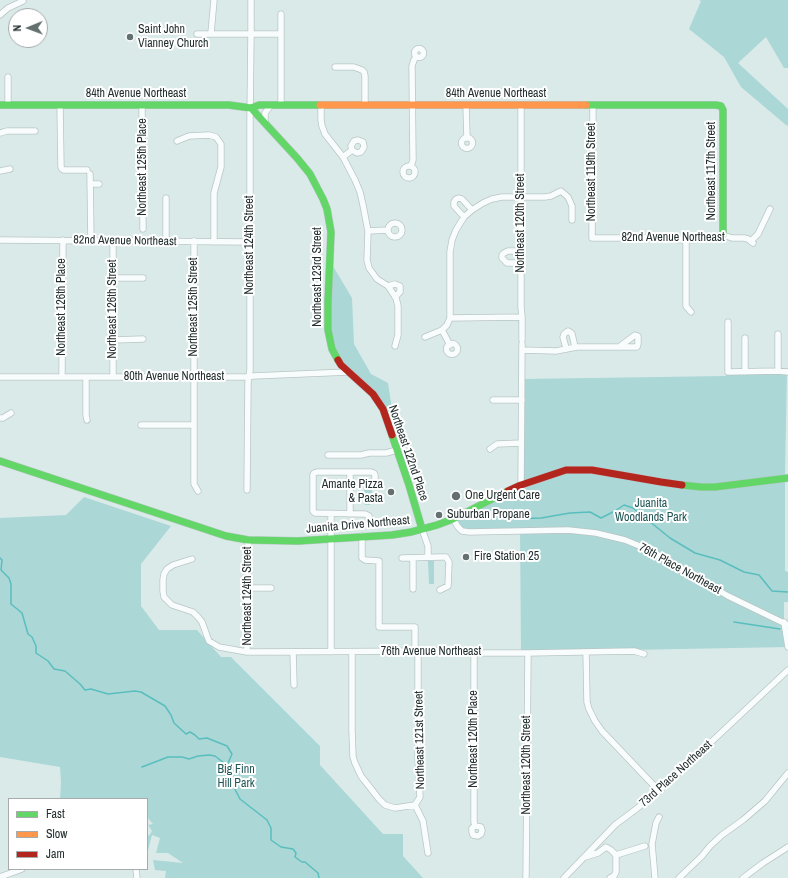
<!DOCTYPE html>
<html>
<head>
<meta charset="utf-8">
<style>
  body { margin:0 }
  #map { position:relative; width:788px; height:878px; overflow:hidden; background:#daeae9; font-family:"Archivo Narrow",sans-serif }
  canvas { display:block }
  .legend { position:absolute; left:8px; top:798px; width:140px; height:72px; box-sizing:border-box; background:#fff; border:1px solid #a7abab; margin:0; padding:5px 7px; list-style:none; font-size:12px; color:#232e2e }
  .legend li { display:flex; align-items:center; gap:8px; height:20px }
  .legend b { width:20px; border:1px solid #a7abab }
  .north { position:absolute; left:8px; top:8px; width:40px; height:40px; box-sizing:border-box; background:#fff; border:1px solid #a7abab; border-radius:50%; rotate:269deg; font-size:11px; font-weight:700; line-height:16px; text-align:center; color:#232e2e }
  .north::after { content:''; display:block; margin:auto; width:14px; height:18px; background:#63706f; clip-path:polygon(50% 0,100% 100%,50% 72%,0 100%) }
</style>
</head>
<body>
<div id="map">
<canvas width="788" height="878"></canvas>
<ul class="legend">
<li><b style="height:5px;background:#63d668"></b>Fast</li>
<li><b style="height:5px;background:#ff974d"></b>Slow</li>
<li><b style="height:5px;background:#b3261e"></b>Jam</li>
</ul>
<div class="north">N</div>
</div>
<script>
const g = document.querySelector('canvas').getContext('2d');
g.lineJoin = 'round';
function paint(path, color) { g.fillStyle = color; g.fill(path, 'evenodd'); }
const shape = rows => new Path2D(rows.map(r => 'M' + r).join(''));
function strokePath(path, color, width, dash) { g.strokeStyle = color; g.lineWidth = width; g.lineCap = dash ? 'butt' : 'round'; g.setLineDash(dash || []); g.stroke(path); }
function label(font, color, halo, rows, align = 'center') {
  g.font = font + ' "Archivo Narrow",sans-serif'; g.lineWidth = 4; g.setLineDash([]); g.textBaseline = 'middle'; g.strokeStyle = halo; g.fillStyle = color; for (const [text, x, y, turn = 0] of rows) {
    g.save(); g.translate(x, y); g.rotate((+turn || 0) * Math.PI / 180); g.textAlign = isNaN(turn) ? turn : align; if (halo) g.strokeText(text, 0, 0); g.fillText(text, 0, 0); g.restore();
  }
}
const green = shape([
  [699,0,788,0,788,68,784,68,766,37,738,63,788,109,788,126,786,125,741,87,724,57,689,29,701,1],
  [330,261,352,298,354,344,371,374,388,383,392,409,387,414,348,372,330,340],
  [728,372,787,372,785,475,785,571,788,572,788,602,784,602,784,622,788,647,521,652,520,531,462,531,453,519,521,485,522,379,726,376],
  [364,488,372,488,372,502,370,505,365,505,364,503],
  [84,497,171,526,141,564,141,606,159,630,197,630,221,657,231,657,320,746,320,765,383,834,403,834,403,856,423,878,165,878,166,871,155,870,153,860,183,863,168,853,156,853,160,838,152,835,147,854,147,833,149,836,152,831,148,825,153,824,147,817,147,799,60,799,61,782,60,767,0,757,0,518,66,515],
  [428,561,434,561,434,584,429,584]
]);
const stream = shape([
  [511,519,541,518,570,513,590,512,601,518,615,511,624,505,633,508,670,538,695,553,720,560,744,572,759,575,772,591,788,592],
  [0,558,2,560,1,570,9,578,11,584,11,604,22,613,28,634,32,637,36,646,36,653,48,661,54,669,65,671,80,684,85,690,91,689,108,694,135,691,141,692,165,706,171,715,174,723,186,734,190,732,195,735,199,739,207,738,227,746,232,754,225,770,240,799,267,820,271,828,271,840,281,847,293,849,296,853,295,857,302,862,305,862,318,873,319,878],
  [734,622,780,629],
  [142,767,168,757,182,757,189,759,198,756,209,755,215,756,224,763,225,768]
]);
const street = shape([
  [281,14,281,105],
  [0,15,8,8,23,1],
  [211,33,214,0],
  [197,34,281,34],
  '414.5 53a4.5 4.5 0 1 1 9 0a4.5 4.5 0 1 1-9 0Z',
  [335,67,354,67,362,70,364,72,365,76,365,105],
  [8,105,8,77],
  [60,105,61,167,62,169,64,170,87,170],
  [142,105,143,229],
  [321,105,321,120,322,126,325,134,343,157,355,180,360,192,363,205,368,231,367,260,369,268,377,279,388,286,396,298,398,306,398,335,395,346],
  [466,105,467,138],
  [521,105,521,307,522,317,522,340],
  [593,105,592,238,655,238,662,239,686,240,707,239,723,235,732,238,744,238,748,239,753,243],
  [265,122,265,113,271,105],
  [0,133,7,131,35,131],
  '461.5 143a5.5 5.5 0 1 1 11 0a5.5 5.5 0 1 1-11 0Z',
  [177,141,189,136,209,135,216,137,221,144,221,167,214,193,214,242],
  [343,157,352,150,357,153,361,152,364,147,363,142,358,140,354,141,351,146,352,150],
  '403 172a6 6 0 1 1 12 0a6 6 0 1 1-12 0Z',
  [411,166,413,160,412,66,414,60,416,57],
  [0,171,10,169],
  [90,174,91,241],
  [90,184,99,184],
  [166,198,166,242],
  [464,217,454,206,454,202,456,199,459,198,462,199,472,210],
  '388 230a7 7 0 1 1 14 0a7 7 0 1 1-14 0Z',
  [368,231,388,230],
  [0,240,250,242],
  [686,240,686,306,691,312],
  [194,241,194,484,198,491],
  [751,241,758,234,770,209],
  [521,263,507,263,502,258,502,255,504,253,508,251,521,251],
  [113,278,143,278],
  [388,286,395,284,400,286,400,292,395,297],
  [450,318,450,252,452,240,456,230,464,217,472,210,483,203,492,199,502,197,545,197,551,196,561,191,568,197,572,206,572,220],
  [728,322,728,372,778,371,788,372],
  [442,330,450,345],
  [778,334,778,371],
  [425,337,442,330,447,325,450,318,522,317],
  [745,338,745,372],
  [113,340,143,339],
  '446.5 349a5.5 5.5 0 1 1 11 0a5.5 5.5 0 1 1-11 0Z',
  [566,348,563,337,564,334,568,331,570,332,572,334,575,347],
  [522,350,556,351,577,347,619,347,635,335,638,336,638,344,637,347,619,347],
  [62,373,63,240],
  [0,377,248,377,253,376,348,372],
  [113,377,113,242],
  [86,378,86,415,87,420],
  [493,400,522,400],
  [0,418,3,418,11,413],
  [141,425,194,425],
  [490,449,497,444,521,443],
  [328,455,361,455,369,453,386,453,397,450],
  [350,472,350,514],
  [521,485,522,344],
  [247,490,248,382,250,370,250,118,251,34,251,0],
  [331,514,331,652],
  [453,519,458,527,462,531,469,532,568,530,596,533,625,540,642,547,662,557,728,596,788,625],
  [370,524,369,516,365,514,315,513,313,511,313,475,314,473,317,472,371,472,374,473,375,475,375,486],
  [422,529,428,546,428,557],
  [362,536,362,558,365,560,379,561,379,627,415,627,415,652],
  [402,558,441,557,446,557,449,562,448,586,440,590],
  [413,558,413,589],
  [192,559,173,565,167,569,164,574,163,580,163,591,164,597,172,605,193,612,198,617,202,622,207,636,209,641,219,647,247,652,438,651,474,653,528,653,634,651,644,654],
  [247,588,271,588],
  [784,622,788,647],
  [247,652,248,540],
  [293,652,294,685],
  [352,652,352,730,353,757,355,763,361,776,379,799,385,805,395,808,415,805,420,797,418,758,418,652],
  [586,652,587,702,589,709,595,721,602,731,659,791],
  [474,653,474,822,475,826,481,827,482,831,481,834,478,836,473,835,472,832,472,828,475,826],
  [415,805,423,821,428,853],
  [616,855,645,846],
  [585,857,598,853,606,847,611,850,616,855,616,872,614,876,610,878],
  [136,869,137,878],
  [0,877,22,869],
  [526,878,528,653],
  [564,878,616,824,631,813,659,791,788,670],
  [655,878,652,844,656,823,659,817],
  [679,878,702,856,710,846,722,835,743,820,765,801,788,773],
  [743,878,763,863,788,847]
]);
const fast = shape([
  [0,105,229,105,251,108,259,105,320,105],
  [586,105,716,105,721,106,723,110,723,235],
  [251,108,297,158,310,174,323,199,327,209,331,232,328,302,328,330,332,349,338,360],
  [392,435,409,485,422,529],
  [0,461,226,536,248,540,298,541,392,535,411,532,437,525,453,519,508,491],
  [682,485,701,487,715,487,788,478]
]);
const slow = shape([
  [320,105,586,105]
]);
const jam = shape([
  [338,360,341,365,373,394,383,409,392,435],
  [508,491,521,485,566,470,592,470,661,482,682,485]
]);
const markers = [
  [130,37,4,"#63706f"],
  [391,492,4,"#63706f"],
  [456,496,5,"#63706f"],
  [439,515,4,"#63706f"],
  [466,557,4,"#63706f"]
];
const poiNames = [
  ["Saint John",138,30],
  ["Vianney Church",138,44],
  ["Amante Pizza",383,485,"right"],
  ["& Pasta",383,499,"right"],
  ["One Urgent Care",465,496],
  ["Suburban Propane",447,515],
  ["Fire Station 25",474,557]
];
const streetNames = [
  ["84th Avenue Northeast",136,94],
  ["84th Avenue Northeast",496,94],
  ["Northeast 125th Place",143,167,-90],
  ["Northeast 117th Street",712,171,-90],
  ["Northeast 119th Street",592,172,-90],
  ["Northeast 120th Street",521,223,-90],
  ["82nd Avenue Northeast",673,238],
  ["82nd Avenue Northeast",125,241,1],
  ["Northeast 124th Street",250,245,-90],
  ["Northeast 123rd Street",318,277,-90],
  ["Northeast 126th Place",62,307,-90],
  ["Northeast 125th Street",194,307,-90],
  ["Northeast 126th Street",113,309,-90],
  ["80th Avenue Northeast",174,377],
  ["Northeast 122nd Place",408,453,71],
  ["Juanita Drive Northeast",358,525,-5],
  ["76th Place Northeast",680,569,29],
  ["Northeast 124th Street",248,596,-90],
  ["76th Avenue Northeast",431,652],
  ["Northeast 120th Place",474,739,-90],
  ["Northeast 121st Street",420,740,-91],
  ["Northeast 120th Street",527,765,-90],
  ["73rd Place Northeast",676,774,-42]
];
const parkNames = [
  ["Juanita",651,504],
  ["Woodlands Park",651,518],
  ["Big Finn",236,770],
  ["Hill Park",236,784]
];
paint(green, '#abd7d7');
strokePath(stream, '#5abebe', 1.5);
strokePath(street, '#b9c5c5', 7);
strokePath(fast, '#b9c5c5', 8);
strokePath(slow, '#b9c5c5', 8);
strokePath(jam, '#b9c5c5', 8);
strokePath(street, '#f9fcfc', 5.5);
strokePath(fast, '#63d668', 7);
strokePath(slow, '#ff974d', 7);
strokePath(jam, '#b3261e', 7);
for (const [x, y, r, color] of markers) { const dot = new Path2D(); dot.arc(x, y, r, 0, 2 * Math.PI); g.fillStyle = color; g.fill(dot); strokePath(dot, '#fff', 1.5); }
label('12px', '#232e2e', '#fff', poiNames, 'left');
label('12px', '#232e2e', '#fff', streetNames);
label('12px', '#205555', '#fff', parkNames);
</script>
</body>
</html>
